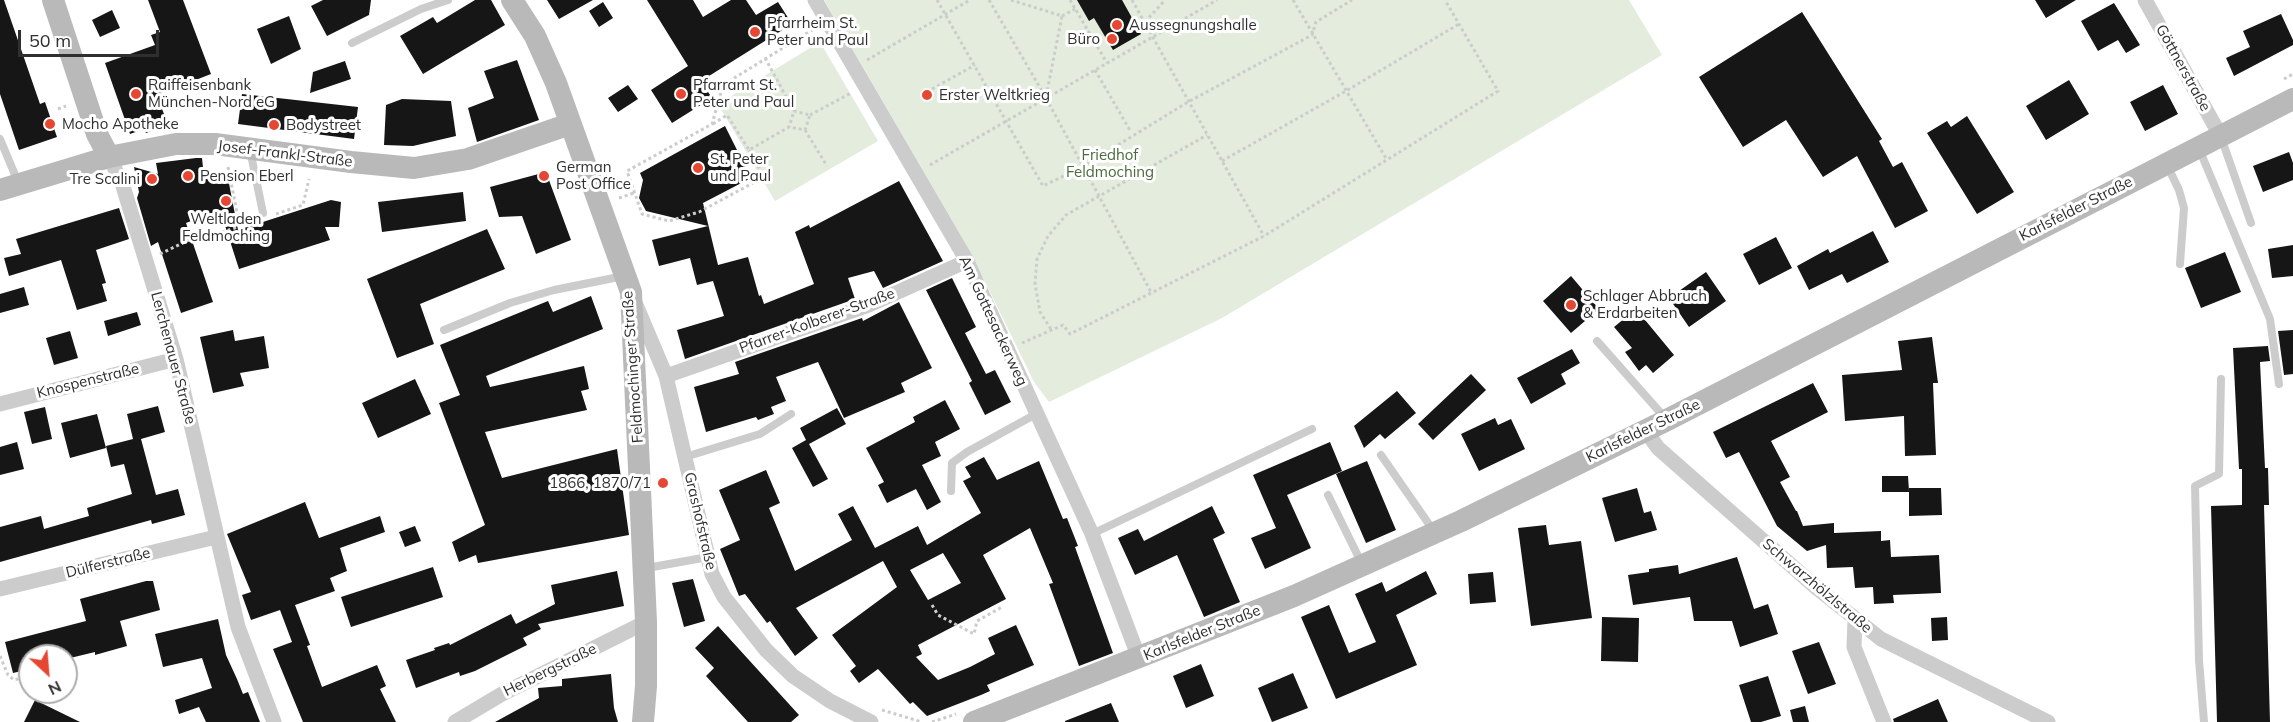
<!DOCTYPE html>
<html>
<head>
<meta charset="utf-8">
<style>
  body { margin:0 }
  #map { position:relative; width:2293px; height:722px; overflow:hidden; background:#fff; font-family:Mulish,sans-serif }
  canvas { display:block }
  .north { position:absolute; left:18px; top:644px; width:60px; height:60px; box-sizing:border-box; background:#fff; border:2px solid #acacac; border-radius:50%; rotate:154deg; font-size:16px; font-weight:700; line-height:24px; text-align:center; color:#2f2f2f }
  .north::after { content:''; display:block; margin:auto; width:21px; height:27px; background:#e54733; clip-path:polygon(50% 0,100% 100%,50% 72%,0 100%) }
  .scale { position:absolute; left:18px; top:30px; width:141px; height:27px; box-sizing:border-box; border:3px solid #2f2f2f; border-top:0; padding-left:8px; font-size:18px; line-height:21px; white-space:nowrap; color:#2f2f2f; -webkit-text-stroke:4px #fff; paint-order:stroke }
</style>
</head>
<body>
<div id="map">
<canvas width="2293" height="722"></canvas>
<div class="north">N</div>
<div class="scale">50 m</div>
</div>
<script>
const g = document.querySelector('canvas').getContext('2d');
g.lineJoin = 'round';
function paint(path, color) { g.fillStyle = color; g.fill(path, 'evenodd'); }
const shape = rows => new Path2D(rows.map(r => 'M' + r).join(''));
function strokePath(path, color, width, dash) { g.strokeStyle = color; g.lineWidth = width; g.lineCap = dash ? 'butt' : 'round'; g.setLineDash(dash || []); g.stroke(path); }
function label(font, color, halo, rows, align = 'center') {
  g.font = font + ' Mulish,sans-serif'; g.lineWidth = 6; g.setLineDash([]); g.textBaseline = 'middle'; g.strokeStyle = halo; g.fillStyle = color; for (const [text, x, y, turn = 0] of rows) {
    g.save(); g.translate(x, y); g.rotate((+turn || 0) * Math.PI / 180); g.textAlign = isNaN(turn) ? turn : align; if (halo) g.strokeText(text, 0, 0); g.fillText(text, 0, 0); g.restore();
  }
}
const green = shape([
  [824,0,1629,0,1662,55,1222,318,1049,402,1034,382,971,253],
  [820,42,878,141,775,201,718,104]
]);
const building = shape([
  [0,0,4,0,40,104,45,102,57,137,19,150,0,94],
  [148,0,183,0,211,74,157,95,168,125,146,133,144,129,130,134,105,63,155,45,151,35,160,32],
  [323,0,371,0,369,15,327,36,311,6],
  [475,0,491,0,505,25,423,74,400,36,433,17,437,23],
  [547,0,593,0,559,19],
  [647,0,693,0,703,17,731,0,746,0,756,15,778,2,792,24,701,81,712,98,672,123,651,90,688,66],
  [1077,0,1122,0,1141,34,1113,50,1094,18,1089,21],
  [2035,0,2076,0,2046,18],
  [603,2,613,18,599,27,589,11],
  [2114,3,2140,45,2126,53,2118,40,2098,51,2081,21],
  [112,10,120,28,100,37,92,20],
  [1802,12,1882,139,1879,141,1893,167,1902,162,1928,211,1895,228,1857,156,1823,177,1786,120,1743,147,1699,77],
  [2281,14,2293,40,2293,45,2234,76,2226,58,2250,47,2243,31],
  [289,16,301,49,271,64,257,29],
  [517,60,539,120,477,142,468,108,494,98,484,71],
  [345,61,351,79,310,93,313,72],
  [2069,80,2089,114,2046,140,2026,106],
  [628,85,638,99,618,112,608,98],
  [2163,85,2178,114,2145,131,2130,102],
  [242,94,358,107,354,139,238,124],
  [402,99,451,101,456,136,413,146,384,145,386,105],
  [1967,116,2014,192,1977,214,1927,133,1947,121,1951,127],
  [725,126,751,178,703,203,718,265,748,257,759,296,761,295,764,304,814,284,795,232,809,225,810,228,899,181,943,261,883,288,874,271,848,278,855,299,685,359,677,330,724,316,713,281,697,285,690,258,659,266,652,240,708,226,646,211,639,198,643,180,640,173],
  [2289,152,2293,163,2293,180,2263,192,2253,166],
  [196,158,202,158,204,177,227,173,238,230,331,200,341,202,339,227,325,227,330,240,239,269,220,210,186,223,213,302,181,313,158,242,151,246,137,198,139,192,134,167,158,174,156,163],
  [546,172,571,240,536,254,522,216,499,217,490,187],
  [463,192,466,221,382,232,378,202],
  [119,208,129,239,96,250,106,283,102,284,107,301,77,310,61,260,9,276,4,258,21,254,16,239],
  [487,229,505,269,420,304,434,344,397,358,367,279],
  [1873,231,1889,262,1847,283,1842,274,1809,290,1797,266,1828,249,1830,253],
  [1776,237,1792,268,1759,285,1743,254],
  [2293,245,2293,276,2272,278,2268,249],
  [2225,252,2241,292,2201,308,2185,268],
  [1706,272,1726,301,1689,327,1669,298],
  [1571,276,1599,309,1571,333,1543,301],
  [952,278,976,327,965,333,986,374,995,370,1011,402,985,415,969,383,972,381,926,290],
  [24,287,29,305,0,313,0,294],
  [591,296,603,329,486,376,490,387,584,366,589,389,581,391,587,410,485,432,502,478,617,449,629,535,478,563,476,555,459,562,452,542,485,525,439,403,460,395,440,345,548,301,553,312],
  [899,302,932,368,901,383,905,392,844,418,818,362,776,377,786,401,771,407,774,414,758,420,756,417,706,432,694,387,739,374,735,362,862,318,863,321],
  [1636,309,1674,355,1653,373,1646,365,1639,371,1625,352,1632,348,1614,327],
  [137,312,141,325,108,336,104,321],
  [233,330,235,341,264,336,269,368,240,373,244,386,213,393,200,337],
  [2293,330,2293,374,2284,375,2278,331],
  [70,331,78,358,54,365,46,338],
  [1932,337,1938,383,1933,383,1936,455,1905,456,1904,416,1845,421,1842,375,1902,370,1898,341],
  [2268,346,2270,361,2260,362,2265,468,2268,468,2269,505,2264,505,2270,722,2217,722,2211,506,2242,505,2242,469,2239,469,2233,348],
  [1572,349,1580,363,1561,374,1566,384,1531,404,1517,378],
  [1471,374,1486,390,1433,440,1418,424],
  [415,379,431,414,378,438,362,403],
  [1813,383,1828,412,1771,441,1790,477,1780,482,1796,511,1797,511,1803,526,1834,523,1834,533,1881,531,1881,541,1890,540,1891,557,1939,555,1941,593,1893,595,1894,603,1874,604,1873,587,1855,588,1853,567,1827,568,1826,545,1807,551,1777,526,1739,452,1726,458,1713,432],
  [1397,391,1416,413,1385,439,1380,434,1364,448,1354,426],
  [945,400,960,429,935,442,941,456,922,465,941,502,927,510,916,489,887,503,878,485,884,482,866,448,915,422,913,417],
  [158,406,165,432,141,439,156,495,178,489,185,515,152,524,151,520,0,562,0,527,41,516,44,529,89,516,87,508,132,494,124,464,111,467,106,446,133,439,127,414],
  [45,407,52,439,32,444,24,412],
  [837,408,846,424,809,444,828,479,813,487,792,448,806,440,800,428],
  [97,414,106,448,70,458,61,423],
  [1495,418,1498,425,1511,419,1525,449,1479,471,1461,434],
  [17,442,24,469,0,475,0,447],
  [1330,442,1342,471,1287,495,1311,548,1265,569,1251,538,1276,528,1253,475],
  [984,457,997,480,1039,461,1063,519,1067,518,1078,546,1075,547,1113,653,1079,666,1049,584,1053,583,1030,528,983,555,1006,599,918,645,922,654,916,657,938,680,970,667,995,654,988,638,1016,625,1034,665,987,685,990,691,981,695,927,716,913,702,910,704,878,669,859,683,850,671,856,666,832,635,897,587,883,561,796,608,818,638,795,656,770,621,767,623,745,594,739,596,720,549,740,540,719,490,766,470,780,503,769,508,795,571,852,540,838,514,853,506,875,548,918,526,927,545,981,513,963,481,971,477,965,467],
  [943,553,961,583,928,600,910,570],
  [1367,461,1396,530,1366,543,1336,474],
  [1882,476,1908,476,1909,491,1909,488,1941,488,1942,515,1909,516,1909,492,1882,492],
  [1637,488,1644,513,1651,511,1657,530,1615,542,1602,498],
  [305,502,319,538,380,516,385,532,340,548,347,571,330,578,335,591,295,605,310,645,307,646,322,687,377,665,386,686,380,689,396,722,303,722,273,649,292,642,280,610,251,620,242,595,251,592,227,534],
  [1212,506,1225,533,1213,539,1240,602,1204,617,1177,555,1135,575,1118,538,1138,529,1144,541],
  [1546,525,1549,545,1581,541,1592,618,1531,626,1518,528],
  [415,526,421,541,405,547,399,532],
  [1737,557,1754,609,1768,604,1778,634,1740,647,1732,621,1694,621,1690,597,1633,605,1628,575,1649,572,1649,569,1678,565,1679,574],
  [433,567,443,597,351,627,341,597],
  [617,571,624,606,538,624,541,629,523,638,527,645,475,671,460,676,459,672,416,688,406,660,435,650,434,648,449,643,450,645,511,614,516,624,555,604,551,585],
  [1426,571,1437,594,1396,615,1417,665,1336,699,1301,617,1329,605,1349,653,1376,642,1355,594,1382,582,1386,592],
  [1493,572,1496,602,1470,604,1468,574],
  [693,579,705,621,684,627,672,583],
  [146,581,153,581,160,610,120,621,127,646,95,655,95,652,66,659,66,656,30,656,30,669,13,673,5,642,86,621,80,599],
  [1602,617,1639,618,1638,662,1601,661],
  [1947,617,1948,640,1932,641,1931,618],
  [218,619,226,655,237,679,243,694,248,692,260,722,206,722,199,707,179,714,175,700,212,688,202,658,163,667,155,634],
  [718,626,799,715,791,722,748,722,706,676,714,668,695,648],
  [1819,642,1836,684,1808,694,1792,651],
  [1201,664,1214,696,1186,708,1173,676],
  [1293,673,1308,708,1272,722,1258,688],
  [611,674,614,708,618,722,495,722,539,698,538,688,562,686,562,679],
  [1768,676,1781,716,1761,722,1751,722,1739,685],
  [1938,699,1948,722,1894,722,1893,719],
  [35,700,80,722,24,722],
  [1111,703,1119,722,1065,722,1065,721],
  [1805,706,1809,722,1793,722,1790,710]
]);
const path = shape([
  [937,0,1043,186,1082,167,1188,102,1312,35,1316,22,1352,0],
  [989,0,1046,98,1152,294],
  [1011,0,1062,16,1046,97],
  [1070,0,1107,63],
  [1132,0,1264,236],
  [1293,0,1387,160],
  [1062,16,1075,9],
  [1145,22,1165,0],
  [765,58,794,111],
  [867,60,970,0],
  [1095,70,1131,132],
  [2284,79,2293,74],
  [932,89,975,65],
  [58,109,66,106],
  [810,115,851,93],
  [713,124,727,115,749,150,789,127,805,130,810,115,794,111,789,127],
  [805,130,827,166],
  [749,150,764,177,699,212,669,221,642,214,627,171,712,124,723,85,812,30],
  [1222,161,1346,91,1459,24],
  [930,165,1217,0],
  [228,167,240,227],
  [619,198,634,193],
  [276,214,303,205,309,179],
  [160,254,191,239,223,232,256,221],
  [1051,329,1040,312,1035,284,1037,259,1048,236,1066,215,1207,135],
  [1022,343,1063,325,1070,334,1264,236,1498,91,1445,0],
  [932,605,938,615,974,634,977,621,1002,607],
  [0,656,8,675,14,680,30,676],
  [882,710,922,722],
  [932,722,956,714]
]);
const lane = shape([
  [352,43,421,9,448,0],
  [0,139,18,182],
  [2222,140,2251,223],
  [250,150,263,213],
  [2200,151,2270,319,2279,384],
  [2168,167,2179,190,2184,208,2180,264],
  [444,330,510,303,554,290,624,276],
  [1597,341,1666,419],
  [1381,455,1433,530],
  [685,457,760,434,791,414],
  [951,491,952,463,967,452,1036,414],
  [1328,495,1362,564],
  [1092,534,1312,429],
  [647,568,708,557],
  [2204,722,2199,660,2195,486,2219,474,2221,379]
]);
const street = shape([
  [815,0,967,261,1092,534,1139,658],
  [2145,0,2220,135],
  [109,157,122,183,176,359,238,627,274,722],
  [636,305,666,376,708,557,712,574,724,597,766,650,793,676,830,701,871,722],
  [666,376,869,305,967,261],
  [0,404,176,359],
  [1645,430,1658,448,1818,589,1881,639,2048,722],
  [0,589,216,537],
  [1855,619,1854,647,1884,722],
  [455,722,502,694,646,622]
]);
const secondary = shape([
  [53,0,97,134,109,157],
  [512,0,535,36,556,83,631,292,646,622,646,686,643,722],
  [0,190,109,157,176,144,215,144,351,162,414,168,468,159,570,124],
  [974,722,1294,596,1461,521,1667,420,2293,99]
]);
const markers = [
  [1117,25,6,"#e54733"],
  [755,32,6,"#e54733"],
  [1112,39,6,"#e54733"],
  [136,94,6,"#e54733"],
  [681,94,6,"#e54733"],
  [927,95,6,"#e54733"],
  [50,124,6,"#e54733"],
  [274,125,6,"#e54733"],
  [698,168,6,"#e54733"],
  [188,176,6,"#e54733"],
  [544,176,6,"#e54733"],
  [152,179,6,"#e54733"],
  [226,201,6,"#e54733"],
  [1571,305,6,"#e54733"],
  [663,483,6,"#e54733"]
];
const poiNames = [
  ["Pfarrheim St.",767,23],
  ["Peter und Paul",767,40],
  ["Aussegnungshalle",1129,25],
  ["Büro",1100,39,"right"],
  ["Raiffeisenbank",148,85],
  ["München-Nord eG",148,102],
  ["Pfarramt St.",693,85],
  ["Peter und Paul",693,102],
  ["Erster Weltkrieg",939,95],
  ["Mocho Apotheke",62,124],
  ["Bodystreet",286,125],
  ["St. Peter",710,159],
  ["und Paul",710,176],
  ["German",556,167],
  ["Post Office",556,184],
  ["Pension Eberl",200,176],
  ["Tre Scalini",140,179,"right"],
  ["Weltladen",226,219,"center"],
  ["Feldmoching",226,236,"center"],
  ["Schlager Abbruch",1583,296],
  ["& Erdarbeiten",1583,313],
  ["1866, 1870/71",651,483,"right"]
];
const streetNames = [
  ["Göttnerstraße",2183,68,61],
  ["Josef-Frankl-Straße",285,154,7],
  ["Karlsfelder Straße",2076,209,-27],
  ["Pfarrer-Kolberer-Straße",817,321,-20],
  ["Am Gottesackerweg",993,321,65],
  ["Lerchenauer Straße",173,358,75],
  ["Feldmochinger Straße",633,367,-94],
  ["Knospenstraße",88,381,-14],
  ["Karlsfelder Straße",1643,431,-26],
  ["Grashofstraße",700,521,77],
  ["Dülferstraße",108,563,-14],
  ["Schwarzhölzlstraße",1817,586,40],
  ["Karlsfelder Straße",1202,633,-22],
  ["Herbergstraße",550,670,-26]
];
const parkNames = [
  ["Friedhof",1110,155],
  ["Feldmoching",1110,172]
];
paint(green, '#e3ecdd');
paint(building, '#161616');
strokePath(path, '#ccc', 3, [3, 3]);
strokePath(lane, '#ccc', 8);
strokePath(street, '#ccc', 15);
strokePath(secondary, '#b9b9b9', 22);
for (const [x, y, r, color] of markers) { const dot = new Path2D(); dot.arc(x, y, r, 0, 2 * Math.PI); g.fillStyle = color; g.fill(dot); strokePath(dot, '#fff', 2); }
label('15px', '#2f2f2f', '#fff', poiNames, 'left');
label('15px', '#2f2f2f', '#fff', streetNames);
label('15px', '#4a6b3d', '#fff', parkNames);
</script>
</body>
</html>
